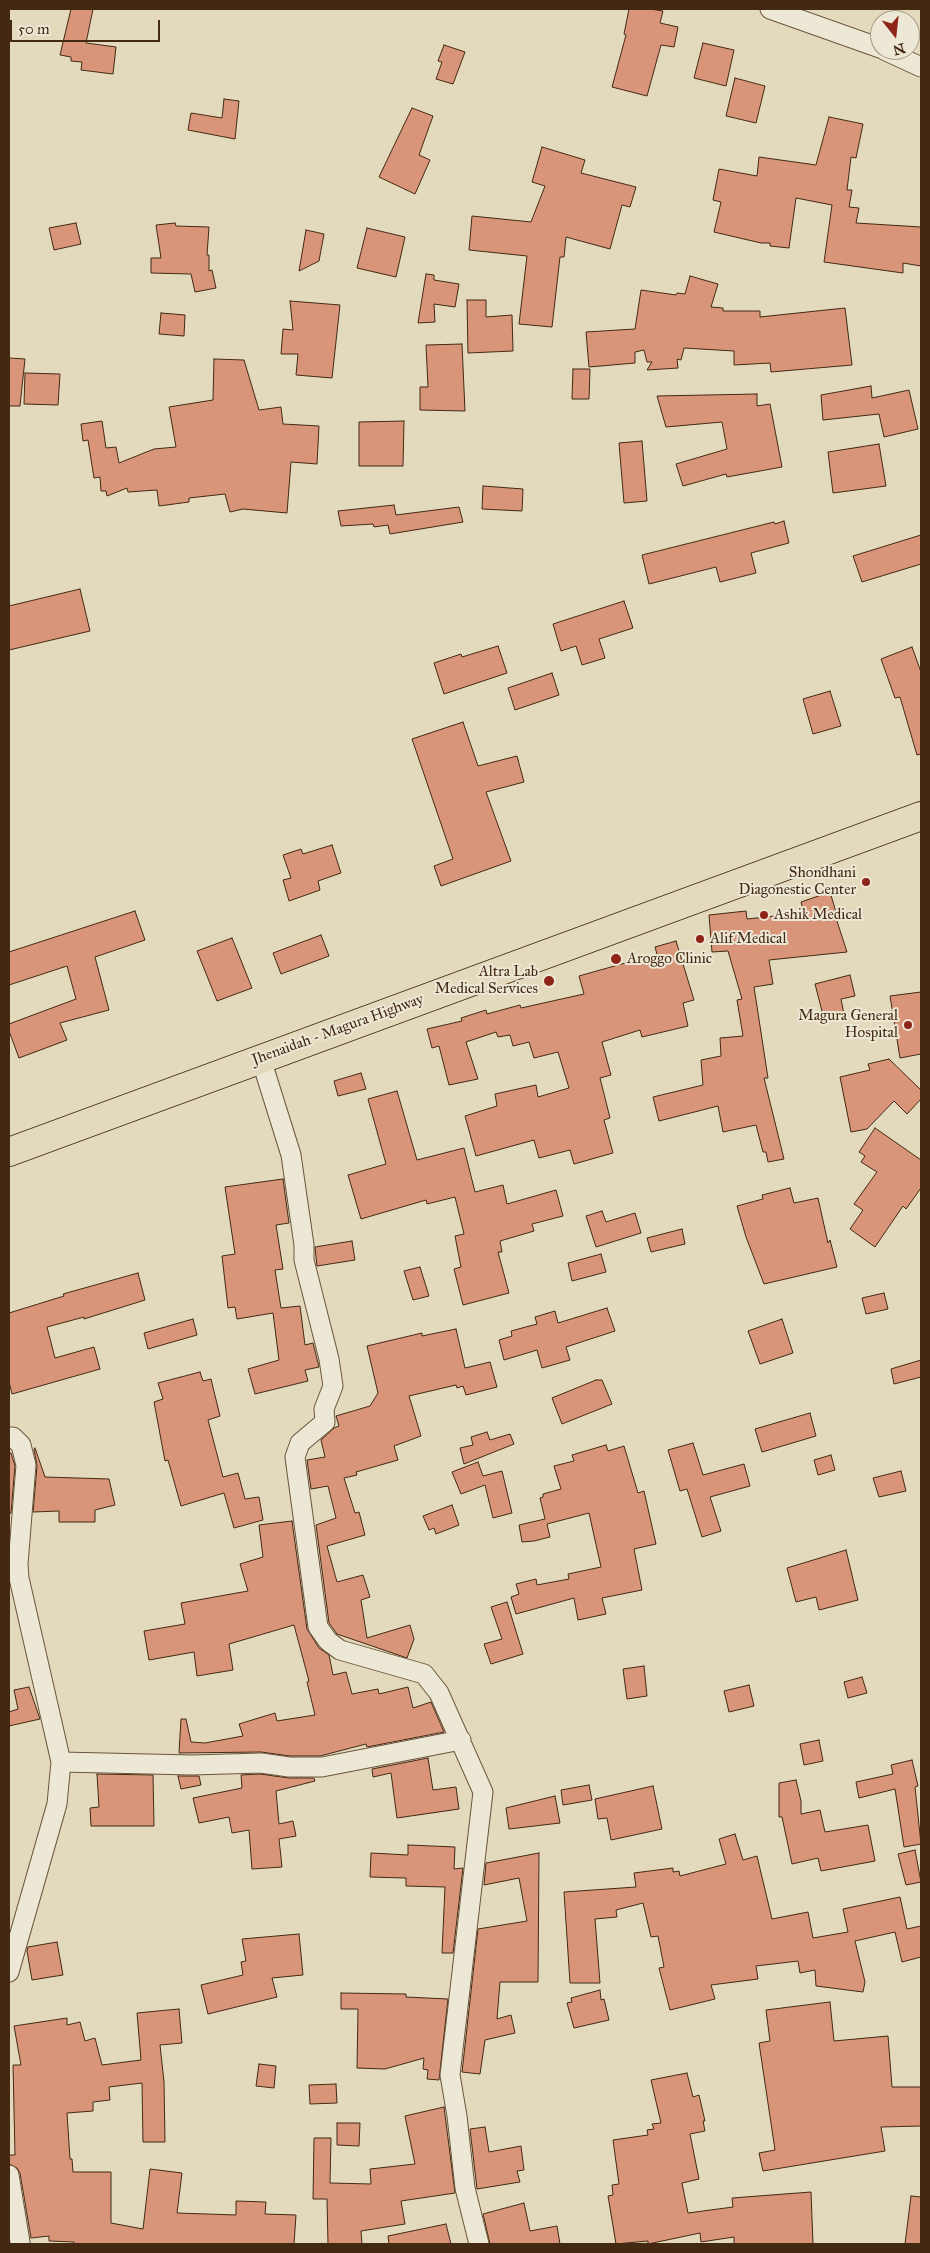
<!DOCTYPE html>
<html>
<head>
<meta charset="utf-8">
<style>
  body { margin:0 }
  #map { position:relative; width:930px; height:2253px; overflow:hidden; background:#e3dabe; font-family:"IM FELL Great Primer",serif }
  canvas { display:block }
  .frame { position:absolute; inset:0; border:10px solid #432911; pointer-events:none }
  .north { position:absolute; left:870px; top:10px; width:50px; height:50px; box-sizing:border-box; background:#ede7d5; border:1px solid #a99b87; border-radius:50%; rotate:164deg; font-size:14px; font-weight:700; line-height:20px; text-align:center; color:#432911 }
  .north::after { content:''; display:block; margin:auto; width:18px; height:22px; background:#8f2418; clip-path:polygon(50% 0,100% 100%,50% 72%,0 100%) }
  .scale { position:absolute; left:10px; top:20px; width:150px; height:22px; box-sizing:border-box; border:2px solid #432911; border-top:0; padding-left:6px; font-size:15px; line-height:18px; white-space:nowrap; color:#432911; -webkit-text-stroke:4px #ede7d5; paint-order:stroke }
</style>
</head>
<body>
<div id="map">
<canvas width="930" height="2253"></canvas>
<div class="frame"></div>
<div class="north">N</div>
<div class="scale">50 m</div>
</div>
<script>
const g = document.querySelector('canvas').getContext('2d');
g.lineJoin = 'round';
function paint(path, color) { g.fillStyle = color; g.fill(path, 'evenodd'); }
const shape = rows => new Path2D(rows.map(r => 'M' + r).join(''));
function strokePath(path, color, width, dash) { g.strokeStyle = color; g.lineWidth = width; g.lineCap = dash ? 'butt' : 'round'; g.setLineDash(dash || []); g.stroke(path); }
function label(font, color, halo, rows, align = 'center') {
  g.font = font + ' "IM FELL Great Primer",serif'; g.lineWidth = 4; g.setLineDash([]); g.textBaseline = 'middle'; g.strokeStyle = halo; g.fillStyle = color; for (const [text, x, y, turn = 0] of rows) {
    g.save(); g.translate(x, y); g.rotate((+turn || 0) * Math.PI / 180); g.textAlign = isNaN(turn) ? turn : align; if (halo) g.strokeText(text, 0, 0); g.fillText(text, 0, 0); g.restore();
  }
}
const building = shape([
  [71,9,93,9,86,43,116,47,113,74,81,70,82,62,71,61,71,57,60,55,71,9],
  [629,9,650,9,663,11,660,23,678,27,674,47,661,45,647,96,612,87,626,35,624,34,629,9],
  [703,43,734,50,726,86,694,78,703,43],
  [444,45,465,52,453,84,436,79,442,62,438,61,444,45],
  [735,78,765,86,756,123,726,116,735,78],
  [224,99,239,101,235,139,188,130,191,113,222,118,224,99],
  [412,108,433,116,419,155,430,160,415,194,379,177,412,108],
  [829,117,863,124,856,158,851,157,847,190,852,190,849,207,859,208,856,223,921,227,921,266,903,263,903,273,824,262,832,205,796,198,789,248,770,246,770,243,761,243,714,232,721,202,713,200,719,169,757,176,759,157,816,165,829,117],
  [542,147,585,160,581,173,636,187,630,207,622,205,610,249,566,237,564,257,560,257,552,327,519,324,527,256,469,250,472,216,531,222,545,186,532,182,542,147],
  [76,223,81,244,54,250,49,228,76,223],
  [175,223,176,226,209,227,207,255,209,255,209,271,212,270,216,288,195,292,191,274,151,273,151,258,161,258,156,225,175,223],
  [367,228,405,237,396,277,357,268,367,228],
  [306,230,324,234,319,261,299,271,306,230],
  [426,274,434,275,434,280,459,284,455,307,434,304,435,322,418,323,426,274],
  [690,276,718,284,711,307,723,308,723,311,760,311,760,317,845,308,852,365,771,372,770,363,734,365,734,351,684,348,681,360,677,359,678,368,647,370,652,362,647,362,644,350,635,352,635,363,589,367,586,332,635,329,641,290,676,295,677,293,685,294,690,276],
  [467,300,486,300,486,317,512,315,513,351,468,353,467,300],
  [290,301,340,305,332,378,296,375,298,354,281,354,283,329,293,330,290,301],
  [161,313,185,315,184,336,159,334,161,313],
  [462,344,465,411,420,410,420,387,428,387,426,345,462,344],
  [9,358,25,359,20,406,9,406,9,358],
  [214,359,244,360,259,410,281,407,283,424,319,426,317,464,291,462,287,513,243,509,230,512,225,494,189,498,189,502,159,506,157,490,128,492,127,488,107,496,106,491,101,491,100,477,94,478,88,440,83,441,81,424,102,421,106,448,116,447,119,463,154,449,176,447,169,407,213,400,214,359],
  [573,369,590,369,589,399,572,399,573,369],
  [25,373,60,374,58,405,24,404,25,373],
  [871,386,872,398,909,390,918,429,884,437,879,414,823,420,821,395,871,386],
  [757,394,757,406,770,404,782,467,727,477,726,474,683,486,676,464,727,449,722,422,666,427,657,396,757,394],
  [404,421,403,466,359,466,359,422,404,421],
  [642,441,647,501,624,503,619,443,642,441],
  [879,444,886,486,833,493,828,452,879,444],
  [483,486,523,489,522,511,482,509,483,486],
  [394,505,396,515,459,507,463,522,390,534,388,525,374,527,373,524,341,526,338,511,394,505],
  [784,521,789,543,751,553,756,573,720,582,716,567,649,584,642,555,774,522,775,524,784,521],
  [921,535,921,564,862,582,853,556,921,535],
  [80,589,90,631,9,650,9,606,80,589],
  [624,601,633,628,599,639,605,658,582,665,576,646,561,651,553,624,624,601],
  [498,646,507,673,444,694,434,663,461,654,462,657,498,646],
  [912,647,921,672,921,754,917,755,900,697,895,698,881,659,912,647],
  [552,673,559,695,515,710,508,688,552,673],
  [830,691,841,726,813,734,803,699,830,691],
  [463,722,478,766,517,756,524,782,486,792,511,861,441,886,434,866,453,859,412,739,463,722],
  [332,845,341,873,318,881,320,890,289,901,283,880,291,878,283,855,301,849,303,854,332,845],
  [830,892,836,912,834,912,847,952,769,960,773,984,754,987,768,1078,764,1078,784,1159,768,1162,766,1152,763,1152,756,1125,723,1132,718,1106,659,1121,653,1097,703,1085,701,1060,721,1056,720,1038,743,1036,737,1000,742,999,728,951,712,952,709,915,746,911,747,919,804,913,801,902,830,892],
  [135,911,145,940,95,957,109,1010,60,1023,67,1040,19,1058,9,1031,9,1024,76,999,67,966,9,985,9,952,135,911],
  [321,935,329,956,281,974,273,953,321,935],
  [232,938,252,988,217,1001,197,951,232,938],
  [676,941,694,1000,683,1003,688,1026,642,1037,640,1030,602,1042,611,1075,600,1078,610,1118,604,1120,613,1153,574,1164,570,1150,539,1158,534,1140,476,1156,465,1116,497,1106,495,1094,536,1085,538,1097,569,1088,558,1052,534,1058,529,1042,513,1046,510,1035,498,1037,496,1032,466,1042,478,1079,449,1085,439,1046,432,1048,427,1029,462,1021,461,1018,486,1010,487,1014,520,1005,521,1008,584,994,579,976,657,954,655,947,676,941],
  [850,975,855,996,841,999,844,1014,824,1019,815,984,850,975],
  [921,992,921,1054,900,1058,890,996,921,992],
  [889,1059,921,1090,921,1099,907,1114,894,1101,867,1129,851,1132,840,1077,870,1070,868,1064,889,1059],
  [361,1073,366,1089,338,1096,334,1081,361,1073],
  [397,1091,417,1160,464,1148,475,1192,503,1185,507,1204,556,1190,563,1216,532,1224,534,1231,500,1241,502,1252,498,1252,509,1293,463,1305,454,1269,461,1267,455,1236,464,1234,455,1197,427,1204,426,1200,361,1219,348,1175,386,1164,368,1099,397,1091],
  [875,1128,921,1160,921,1188,906,1209,903,1206,875,1247,850,1229,863,1210,854,1204,877,1172,861,1162,865,1156,859,1152,875,1128],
  [283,1179,289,1223,276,1225,283,1269,275,1270,281,1308,300,1306,305,1345,313,1343,319,1367,305,1370,308,1381,255,1394,248,1369,279,1360,273,1313,237,1319,235,1307,228,1308,222,1256,235,1254,225,1187,283,1179],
  [790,1188,794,1203,818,1198,828,1243,830,1240,837,1267,764,1284,746,1237,737,1206,763,1199,762,1195,790,1188],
  [602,1211,606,1222,635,1213,641,1233,596,1247,586,1216,602,1211],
  [682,1229,685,1244,651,1252,647,1238,682,1229],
  [352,1241,355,1260,317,1266,315,1247,352,1241],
  [601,1254,606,1272,572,1281,568,1263,601,1254],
  [420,1267,429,1296,413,1300,404,1271,420,1267],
  [138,1273,145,1300,84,1319,84,1317,47,1327,55,1358,94,1347,100,1369,12,1394,9,1382,9,1313,64,1296,63,1294,138,1273],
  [884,1293,888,1309,866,1314,862,1298,884,1293],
  [607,1308,615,1331,566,1347,570,1360,542,1368,537,1350,504,1360,499,1340,512,1336,511,1331,537,1324,535,1317,555,1311,558,1323,607,1308],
  [193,1319,197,1335,148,1349,144,1333,193,1319],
  [782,1319,793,1353,760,1364,748,1331,782,1319],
  [456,1329,465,1368,490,1362,497,1387,466,1395,463,1386,457,1388,456,1385,409,1396,421,1436,394,1446,398,1460,356,1472,357,1475,344,1478,355,1513,359,1512,365,1535,327,1546,337,1582,363,1575,370,1597,361,1600,367,1638,410,1625,414,1639,407,1658,337,1634,329,1623,316,1525,336,1518,328,1486,311,1489,307,1460,325,1457,321,1440,334,1428,339,1426,336,1416,370,1406,378,1393,367,1346,422,1333,422,1336,456,1329],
  [921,1360,921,1377,894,1384,891,1369,921,1360],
  [200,1372,203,1381,211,1379,220,1416,208,1420,223,1477,238,1473,245,1499,259,1497,263,1520,234,1528,224,1493,181,1506,168,1460,165,1461,154,1402,163,1399,158,1383,200,1372],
  [596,1380,602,1380,612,1404,562,1424,552,1398,596,1380],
  [810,1413,816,1436,762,1452,755,1429,810,1413],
  [487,1432,490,1440,510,1434,514,1444,464,1464,460,1448,473,1445,471,1437,487,1432],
  [693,1443,703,1475,744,1464,750,1486,710,1497,721,1531,702,1537,687,1489,680,1491,668,1450,693,1443],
  [606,1445,608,1451,624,1446,638,1493,644,1491,656,1544,634,1549,642,1590,602,1598,606,1614,578,1620,574,1598,516,1614,511,1597,519,1594,516,1584,536,1579,537,1585,569,1579,568,1574,601,1567,589,1513,547,1524,550,1537,534,1541,522,1542,519,1525,545,1519,540,1498,543,1497,543,1494,561,1489,554,1466,574,1461,572,1455,606,1445],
  [35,1448,45,1477,109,1479,115,1505,95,1510,95,1522,59,1522,59,1511,33,1512,37,1466,34,1449,35,1448],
  [9,1453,11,1453,15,1466,11,1513,9,1514,9,1453],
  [831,1455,835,1470,818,1475,814,1460,831,1455],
  [478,1462,483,1476,502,1471,512,1513,493,1518,485,1485,461,1494,452,1472,478,1462],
  [901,1471,906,1491,879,1497,873,1478,901,1471],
  [452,1505,459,1525,436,1534,434,1528,429,1530,423,1516,452,1505],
  [292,1521,307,1629,319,1648,329,1655,333,1675,346,1672,352,1694,378,1689,379,1694,408,1687,413,1708,431,1702,444,1732,367,1747,366,1744,320,1756,290,1756,261,1752,179,1753,181,1719,186,1719,191,1742,205,1743,243,1736,239,1724,275,1713,277,1721,315,1715,307,1682,309,1681,294,1625,229,1644,233,1670,197,1676,194,1652,149,1660,144,1631,185,1624,181,1603,248,1591,240,1564,263,1557,259,1525,292,1521],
  [846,1550,858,1600,819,1610,816,1597,796,1602,787,1568,846,1550],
  [507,1602,523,1654,491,1664,484,1644,502,1639,491,1607,507,1602],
  [644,1666,647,1696,627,1699,623,1669,644,1666],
  [862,1677,867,1693,848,1698,844,1682,862,1677],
  [749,1685,754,1706,729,1712,724,1691,749,1685],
  [29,1687,40,1719,9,1726,9,1712,18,1709,14,1690,29,1687],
  [819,1740,823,1761,804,1765,800,1744,819,1740],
  [428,1758,433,1790,456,1787,459,1809,397,1818,391,1773,373,1777,372,1769,428,1758],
  [912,1760,918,1786,915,1787,921,1844,904,1847,895,1789,859,1798,856,1782,893,1774,891,1765,912,1760],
  [97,1774,153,1775,154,1826,91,1826,90,1808,99,1807,97,1774],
  [260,1774,289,1778,314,1778,315,1781,276,1791,279,1824,293,1821,296,1836,279,1839,282,1867,252,1869,249,1830,232,1833,229,1817,199,1823,193,1798,242,1788,241,1775,260,1774],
  [178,1776,199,1776,201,1785,181,1789,178,1776],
  [796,1780,801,1801,801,1814,820,1810,825,1832,868,1825,875,1861,821,1871,818,1858,792,1864,782,1817,779,1817,779,1783,796,1780],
  [589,1785,592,1800,563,1805,561,1790,589,1785],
  [653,1786,662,1829,611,1840,607,1818,598,1819,595,1799,653,1786],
  [555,1796,560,1823,509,1829,506,1808,555,1796],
  [735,1834,743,1860,757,1856,772,1919,808,1912,813,1938,848,1932,843,1909,900,1897,907,1929,921,1926,921,1957,902,1962,895,1932,855,1941,865,1982,863,1992,816,1986,815,1970,800,1973,798,1961,756,1966,758,1979,711,1985,715,1999,670,2010,659,1968,664,1967,658,1936,651,1937,643,1903,616,1910,617,1917,595,1919,600,1983,570,1983,564,1892,636,1887,634,1873,673,1868,673,1872,679,1871,680,1876,726,1864,719,1839,735,1834],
  [408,1845,455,1847,454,1869,463,1868,453,1953,442,1953,445,1887,406,1886,406,1878,370,1877,371,1853,408,1855,408,1845],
  [915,1850,921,1882,906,1885,898,1854,915,1850],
  [539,1853,538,1982,500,1982,497,2019,511,2015,515,2033,485,2040,480,2074,462,2072,478,1929,527,1921,519,1878,484,1885,486,1863,539,1853],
  [299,1934,303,1975,272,1978,277,1997,208,2014,201,1985,243,1975,241,1962,246,1961,242,1939,299,1934],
  [57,1942,63,1975,32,1980,27,1951,28,1947,57,1942],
  [600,1990,601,2000,604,1999,609,2020,574,2028,567,2003,572,2002,571,1998,600,1990],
  [341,1993,406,1994,406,1997,448,1999,439,2080,427,2079,428,2070,423,2069,424,2058,385,2069,357,2068,358,2009,341,2009,341,1993],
  [830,2002,834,2041,888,2036,892,2087,921,2087,921,2126,881,2127,885,2151,763,2171,759,2153,775,2150,759,2043,770,2041,766,2010,830,2002],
  [179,2009,182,2043,160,2045,164,2082,165,2142,143,2142,142,2083,109,2087,110,2100,93,2102,93,2111,67,2113,70,2159,72,2159,73,2172,111,2172,111,2223,143,2229,150,2169,182,2173,177,2213,236,2215,236,2201,266,2202,265,2214,296,2215,294,2244,74,2244,74,2242,49,2241,49,2236,31,2238,20,2173,17,2168,9,2164,9,2155,15,2155,13,2065,21,2065,14,2026,67,2018,67,2025,80,2022,85,2041,95,2038,102,2065,141,2060,137,2013,179,2009],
  [259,2064,276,2066,274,2088,256,2086,259,2064],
  [687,2073,693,2097,699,2095,705,2121,703,2121,705,2131,690,2134,699,2179,682,2183,688,2213,733,2207,732,2198,811,2192,813,2244,734,2244,734,2237,701,2242,700,2233,648,2244,648,2241,616,2244,608,2196,613,2195,612,2185,619,2184,613,2140,648,2135,647,2130,654,2129,652,2124,661,2123,651,2080,687,2073],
  [336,2084,337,2103,310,2104,309,2085,336,2084],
  [444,2107,455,2193,401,2201,405,2224,361,2231,362,2244,328,2244,327,2199,313,2199,314,2138,331,2138,330,2183,371,2184,370,2169,415,2164,405,2116,444,2107],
  [337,2123,360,2123,359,2146,337,2145,337,2123],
  [485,2127,489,2152,521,2146,524,2170,517,2171,520,2182,477,2189,470,2129,485,2127],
  [911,2196,921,2197,921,2244,905,2244,911,2196],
  [524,2203,530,2231,557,2226,560,2244,490,2244,483,2214,524,2203],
  [446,2224,451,2244,389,2244,388,2236,446,2224]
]);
const minor = shape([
  [770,9,880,48],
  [884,50,921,67],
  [261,1059,291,1155,304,1245,304,1260,329,1359,333,1386,324,1409,325,1422,300,1443,295,1457,318,1627,328,1641,340,1650,424,1674,439,1693,483,1792,450,2075,457,2116,465,2188,479,2244],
  [9,1437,13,1437,21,1445,26,1465,18,1564,19,1578,61,1762,57,1804,9,1972],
  [61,1762,192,1765,261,1763,289,1767,322,1767,461,1740],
  [9,2175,20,2242]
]);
const trunk = shape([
  [9,1152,921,816]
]);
const markers = [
  [866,882,5,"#8f2418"],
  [764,915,5,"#8f2418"],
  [700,939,5,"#8f2418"],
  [616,959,6,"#8f2418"],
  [549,981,6,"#8f2418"],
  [908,1025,5,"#8f2418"]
];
const poiNames = [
  ["Shondhani",856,873],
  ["Diagonestic Center",856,890],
  ["Ashik Medical",774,915,"left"],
  ["Alif Medical",710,939,"left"],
  ["Aroggo Clinic",627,959,"left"],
  ["Altra Lab",538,972],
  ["Medical Services",538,989],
  ["Magura General",898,1016],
  ["Hospital",898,1033]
];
const streetNames = [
  ["Jhenaidah - Magura Highway",338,1030,-20]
];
paint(building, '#d8957a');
strokePath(building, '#432911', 1);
strokePath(minor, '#6b553c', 21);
strokePath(trunk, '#432911', 30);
strokePath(minor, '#ede7d5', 19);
strokePath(trunk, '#e3dabe', 28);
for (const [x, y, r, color] of markers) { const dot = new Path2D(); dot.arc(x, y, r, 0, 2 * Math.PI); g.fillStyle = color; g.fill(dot); strokePath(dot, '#ede7d5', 2); }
label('15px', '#432911', '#ede7d5', poiNames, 'right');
label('15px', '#432911', '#ede7d5', streetNames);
</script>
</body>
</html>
